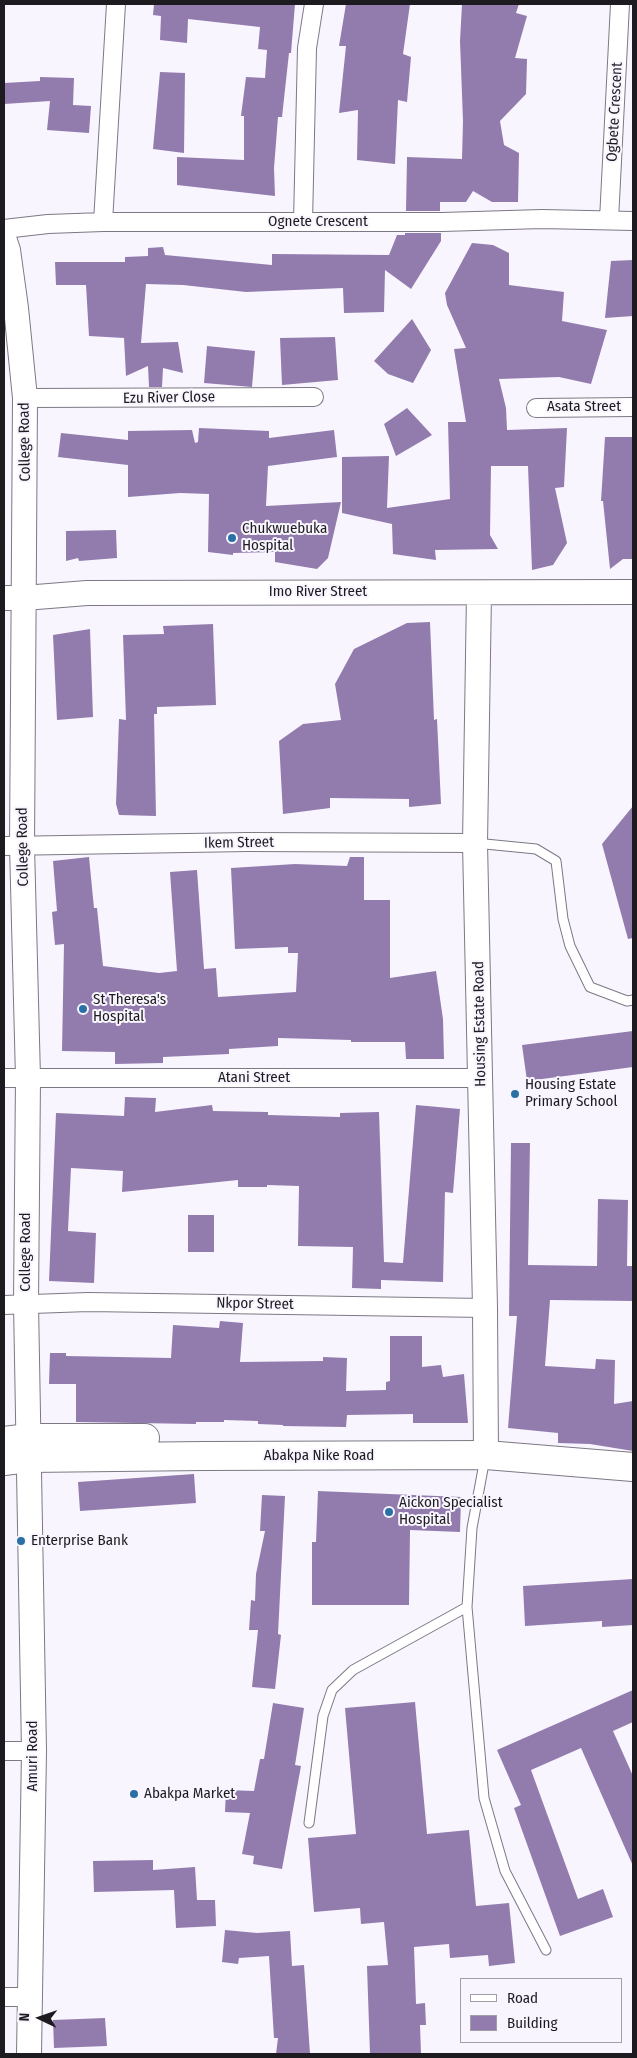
<!DOCTYPE html>
<html>
<head>
<meta charset="utf-8">
<style>
  body { margin:0 }
  #map { position:relative; width:637px; height:2058px; overflow:hidden; background:#f9f5ff; font-family:"Fira Sans Condensed",sans-serif }
  canvas { display:block }
  .frame { position:absolute; inset:0; border:5px solid #1d1b20; pointer-events:none }
  .legend { position:absolute; left:460px; top:1978px; width:162px; height:65px; box-sizing:border-box; background:#f9f5ff; border:1px solid #a19ea6; margin:0; padding:6px 9px; list-style:none; font-size:15px; color:#1d1b20 }
  .legend li { display:flex; align-items:center; gap:10px; height:25px }
  .legend b { width:25px; border:1px solid #a19ea6 }
  .north { position:absolute; left:15px; top:1993px; width:50px; height:50px; -webkit-text-stroke:4px #f9f5ff; paint-order:stroke; rotate:273deg; font-size:14px; font-weight:700; line-height:20px; text-align:center; color:#1d1b20 }
  .north::after { content:''; display:block; margin:auto; width:18px; height:22px; background:#1d1b20; clip-path:polygon(50% 0,100% 100%,50% 72%,0 100%) }
</style>
</head>
<body>
<div id="map">
<canvas width="637" height="2058"></canvas>
<div class="frame"></div>
<ul class="legend">
<li><b style="height:6px;background:#fff"></b>Road</li>
<li><b style="height:14px;background:#927cad"></b>Building</li>
</ul>
<div class="north">N</div>
</div>
<script>
const g = document.querySelector('canvas').getContext('2d');
g.lineJoin = 'round';
function paint(path, color) { g.fillStyle = color; g.fill(path, 'evenodd'); }
const shape = rows => new Path2D(rows.map(r => 'M' + r).join(''));
function strokePath(path, color, width, dash) { g.strokeStyle = color; g.lineWidth = width; g.lineCap = dash ? 'butt' : 'round'; g.setLineDash(dash || []); g.stroke(path); }
function label(font, color, halo, rows, align = 'center') {
  g.font = font + ' "Fira Sans Condensed",sans-serif'; g.lineWidth = 4; g.setLineDash([]); g.textBaseline = 'middle'; g.strokeStyle = halo; g.fillStyle = color; for (const [text, x, y, turn = 0] of rows) {
    g.save(); g.translate(x, y); g.rotate((+turn || 0) * Math.PI / 180); g.textAlign = isNaN(turn) ? turn : align; if (halo) g.strokeText(text, 0, 0); g.fillText(text, 0, 0); g.restore();
  }
}
const building = shape([
  [154,4,295,4,291,53,289,53,282,117,278,117,274,168,275,196,177,185,177,157,244,160,244,116,241,116,246,77,265,78,267,50,258,49,260,27,188,19,187,43,160,40,161,16,153,15],
  [346,4,410,4,403,54,411,57,407,102,398,100,395,164,357,160,358,110,339,113,346,46,339,46],
  [462,4,519,4,516,13,527,16,515,58,527,59,526,94,500,121,504,145,519,153,518,202,492,202,473,191,466,202,440,202,440,211,406,211,407,157,462,159,463,121,460,41],
  [160,72,185,73,184,153,153,149],
  [40,77,74,78,73,105,91,106,89,133,47,130,50,101,4,104,4,83,40,81],
  [405,233,441,233,441,241,411,289,385,270,384,312,344,313,343,288,246,292,183,285,146,284,141,343,178,342,183,373,163,368,162,387,149,387,148,366,126,376,124,338,89,336,86,285,56,285,55,262,125,262,125,257,148,256,148,248,163,247,165,255,272,265,272,254,389,255,397,235,405,235],
  [472,243,493,245,509,253,509,285,564,292,562,321,607,330,591,384,559,377,499,379,506,408,507,430,567,428,564,487,555,488,567,543,553,565,532,570,528,466,491,466,490,535,498,549,435,550,436,560,393,554,392,524,342,513,342,457,389,456,387,508,450,499,448,422,466,422,454,349,466,348,447,305,445,293],
  [633,260,633,316,605,318,611,261],
  [412,319,431,350,413,383,388,374,374,361],
  [335,337,338,380,282,385,280,338],
  [207,346,255,351,252,387,204,383],
  [407,408,432,435,396,456,384,424],
  [199,428,269,431,269,438,334,430,337,457,268,466,266,506,341,502,328,558,317,569,275,562,275,552,233,553,233,555,208,552,209,494,180,493,128,497,128,465,58,457,61,433,128,440,128,431,192,430,195,443,198,442],
  [605,437,633,437,633,559,623,559,610,569,603,501,601,501],
  [116,530,117,558,79,561,78,558,66,561,66,531],
  [430,622,434,720,437,719,441,804,409,807,409,799,330,798,330,808,283,814,279,741,303,724,341,720,335,684,354,649,407,623],
  [213,624,216,705,157,707,157,714,154,714,156,816,119,815,116,804,119,719,126,720,123,635,164,634,163,626],
  [90,629,93,717,57,720,53,635],
  [633,806,633,938,628,939,602,844],
  [89,857,94,908,97,908,103,966,159,973,177,971,170,872,197,870,204,969,216,968,218,997,296,992,298,953,288,953,288,947,235,949,231,868,295,864,347,866,350,857,364,857,364,900,390,900,390,978,436,971,443,1019,444,1059,406,1059,405,1042,351,1042,351,1040,278,1038,278,1046,229,1049,229,1054,163,1057,163,1063,115,1064,115,1052,62,1051,64,944,55,945,52,912,57,911,53,861],
  [633,1031,633,1067,527,1081,522,1045],
  [125,1097,156,1098,155,1112,212,1105,213,1111,268,1112,268,1115,340,1117,340,1113,379,1112,384,1262,403,1263,416,1105,460,1109,453,1193,445,1192,443,1282,381,1280,381,1289,352,1288,353,1247,298,1246,299,1186,267,1185,267,1187,238,1187,238,1180,122,1192,123,1171,71,1168,68,1231,96,1233,94,1283,49,1281,56,1113,124,1116],
  [511,1143,530,1143,528,1265,597,1266,598,1199,628,1200,627,1266,633,1266,633,1301,550,1300,545,1366,595,1369,596,1359,615,1360,614,1404,633,1401,633,1451,590,1444,558,1443,558,1433,508,1428,517,1316,509,1316],
  [188,1215,214,1215,214,1252,188,1252],
  [220,1321,243,1323,240,1362,323,1361,323,1357,347,1358,346,1391,386,1390,386,1382,390,1381,390,1336,422,1336,422,1367,441,1365,443,1377,464,1374,468,1423,413,1423,413,1414,347,1415,346,1427,283,1426,283,1425,258,1424,258,1421,224,1420,224,1422,196,1422,196,1424,76,1422,76,1384,49,1384,50,1353,66,1353,66,1356,171,1358,173,1325,219,1328],
  [194,1474,196,1503,80,1511,78,1482],
  [318,1491,461,1497,460,1532,410,1530,409,1605,312,1605,312,1542,316,1542],
  [262,1495,285,1496,278,1634,281,1635,275,1689,252,1687,258,1630,249,1630,251,1600,255,1601,256,1574,265,1531,260,1531],
  [633,1579,633,1625,602,1627,602,1621,525,1626,523,1586],
  [633,1690,633,1722,613,1731,633,1776,633,1866,581,1748,531,1770,578,1899,603,1889,613,1917,560,1936,514,1808,521,1805,497,1750],
  [415,1702,427,1834,469,1830,476,1906,509,1903,515,1963,489,1966,488,1955,450,1958,449,1944,414,1947,416,2004,425,2003,426,2025,420,2025,421,2054,370,2054,367,1966,388,1965,384,1922,361,1924,360,1908,314,1912,308,1838,356,1834,345,1708],
  [273,1703,304,1708,295,1765,301,1766,282,1869,253,1864,254,1856,242,1854,250,1813,225,1812,226,1790,254,1791,260,1759,264,1759],
  [153,1860,153,1870,195,1867,197,1900,215,1900,216,1926,176,1928,174,1890,94,1892,93,1861],
  [225,1930,257,1933,290,1931,292,1966,304,1965,310,2054,276,2054,278,2038,274,2038,269,1956,239,1958,238,1964,222,1962],
  [105,2018,107,2046,54,2048,53,2020]
]);
const lane = shape([
  [475,843,536,849,556,861,563,919,570,946,590,987,627,1001,633,1000],
  [485,1458,472,1528,467,1607,484,1798,505,1871,546,1950],
  [309,1823,323,1716,332,1690,353,1670,467,1607]
]);
const street = shape([
  [609,220,620,4],
  [103,222,116,4],
  [303,222,307,48,314,4],
  [4,229,48,224,103,222,442,222,542,219,633,221],
  [25,398,314,397],
  [536,408,633,407],
  [4,846,248,842,475,843],
  [4,1078,480,1078],
  [4,1305,88,1302,485,1308],
  [4,1751,34,1751],
  [4,1997,31,1997]
]);
const secondary = shape([
  [4,238,8,250,16,308,25,398,22,846,28,1078,26,1303,34,1751,29,2054],
  [479,593,475,843,485,1308,486,1455],
  [4,598,24,598,87,593,633,592]
]);
const primary = shape([
  [4,1441,29,1438,145,1438],
  [4,1461,28,1458,204,1456,486,1455,633,1467]
]);
const markers = [
  [232,538,5,"#2b70a5"],
  [83,1009,5,"#2b70a5"],
  [515,1094,5,"#2b70a5"],
  [389,1512,5,"#2b70a5"],
  [21,1541,5,"#2b70a5"],
  [134,1794,5,"#2b70a5"]
];
const streetNames = [
  ["Ogbete Crescent",615,112,-87],
  ["Ognete Crescent",318,222],
  ["Ezu River Close",169,398,-1],
  ["Asata Street",584,407],
  ["College Road",25,442,-91],
  ["Imo River Street",318,592],
  ["Ikem Street",239,843,-1],
  ["College Road",23,847,-91],
  ["Housing Estate Road",480,1024,-91],
  ["Atani Street",254,1078],
  ["College Road",26,1252,-90],
  ["Nkpor Street",255,1304,1],
  ["Abakpa Nike Road",319,1456],
  ["Amuri Road",33,1756,-90]
];
const poiNames = [
  ["Chukwuebuka",242,529],
  ["Hospital",242,546],
  ["St Theresa's",93,1000],
  ["Hospital",93,1017],
  ["Housing Estate",525,1085],
  ["Primary School",525,1102],
  ["Aickon Specialist",399,1503],
  ["Hospital",399,1520],
  ["Enterprise Bank",31,1541],
  ["Abakpa Market",144,1794]
];
paint(building, '#927cad');
strokePath(lane, '#7d7883', 11);
strokePath(street, '#7d7883', 20);
strokePath(secondary, '#7d7883', 26);
strokePath(primary, '#7d7883', 30);
strokePath(lane, '#fff', 9);
strokePath(street, '#fff', 18);
strokePath(secondary, '#fff', 24);
strokePath(primary, '#fff', 28);
for (const [x, y, r, color] of markers) { const dot = new Path2D(); dot.arc(x, y, r, 0, 2 * Math.PI); g.fillStyle = color; g.fill(dot); strokePath(dot, '#f9f5ff', 2); }
label('15px', '#1d1b20', '#f9f5ff', streetNames);
label('15px', '#1d1b20', '#f9f5ff', poiNames, 'left');
</script>
</body>
</html>
